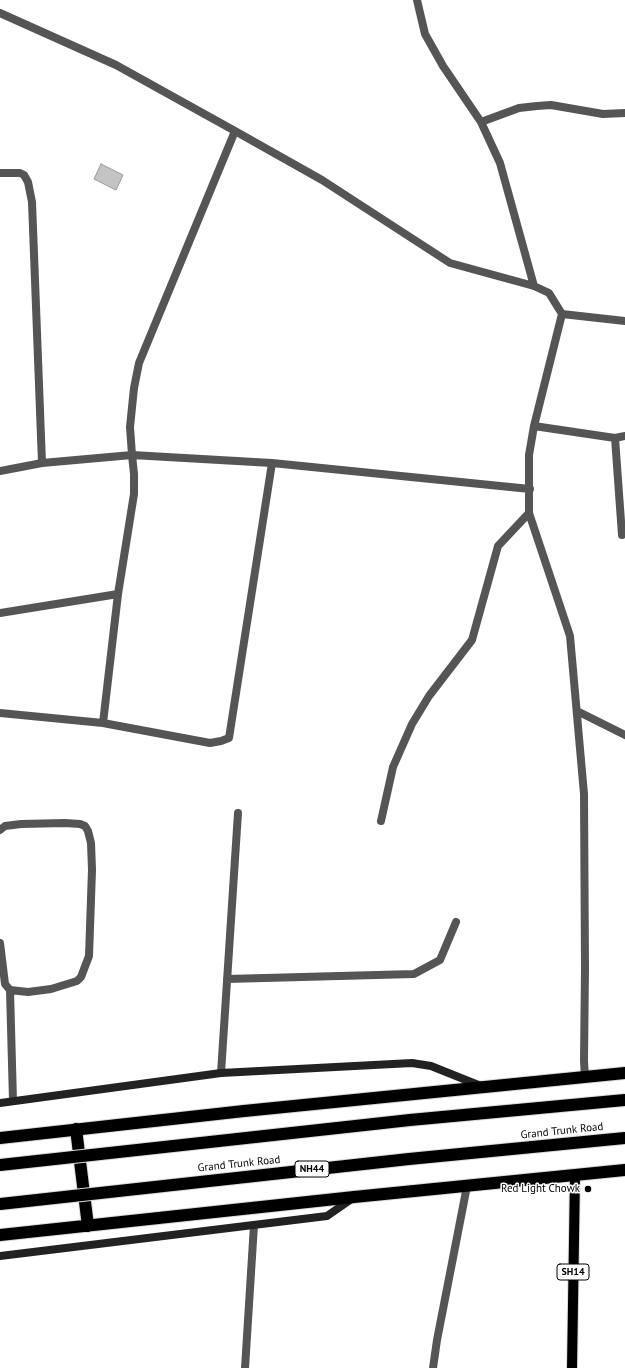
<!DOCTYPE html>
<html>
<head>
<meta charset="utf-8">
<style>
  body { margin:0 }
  canvas { display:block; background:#fff }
</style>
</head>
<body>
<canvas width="625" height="1368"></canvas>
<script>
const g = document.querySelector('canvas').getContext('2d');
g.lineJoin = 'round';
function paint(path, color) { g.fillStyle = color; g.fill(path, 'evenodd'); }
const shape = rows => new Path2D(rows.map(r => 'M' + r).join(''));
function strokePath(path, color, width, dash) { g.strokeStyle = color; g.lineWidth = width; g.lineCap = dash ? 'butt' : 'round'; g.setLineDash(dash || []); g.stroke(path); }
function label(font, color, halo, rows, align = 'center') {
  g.font = font + ' "PT Sans",sans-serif'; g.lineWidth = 3; g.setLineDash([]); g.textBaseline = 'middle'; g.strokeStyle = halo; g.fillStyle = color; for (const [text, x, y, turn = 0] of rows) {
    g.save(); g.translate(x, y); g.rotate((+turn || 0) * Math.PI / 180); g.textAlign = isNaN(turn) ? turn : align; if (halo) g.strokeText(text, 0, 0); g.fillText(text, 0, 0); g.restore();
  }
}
const building = shape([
  [101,164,123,175,116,190,94,179,101,164]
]);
const street = shape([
  [417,0,425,34,443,66,481,122,500,163,534,286],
  [0,13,116,65,235,131,322,180,450,263,534,286,549,293,562,314,534,426,529,455,529,513,570,636,584,794,585,968,584,1061,585,1077],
  [481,122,519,108,537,106,551,105,603,114,625,113],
  [0,173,20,173,24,175,28,182,32,202,42,463],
  [562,314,625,321],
  [534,426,615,438,625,436],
  [615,438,622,535],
  [0,471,42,463,132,455,272,463,530,489],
  [0,613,118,594],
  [577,711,625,735],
  [0,713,103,723,210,743,221,741,229,738,272,463],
  [103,723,118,594,134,494,134,474,132,455,130,427,134,388,139,363,235,131],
  [381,821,393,767,412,724,429,696,472,640,498,546,529,513],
  [0,830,5,826,21,824,65,823,80,824,85,826,88,831,91,843,92,870,89,956,81,977,77,981,51,989,28,992,10,990,5,984,0,943],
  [227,979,414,974,440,960,456,922],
  [10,990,13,1101],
  [221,1073,238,813],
  [245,1368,254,1225],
  [433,1368,437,1340,467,1186]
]);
const secondary = shape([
  [0,1103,221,1073,412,1063,431,1066,481,1086],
  [0,1256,327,1216,353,1198]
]);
const primary = shape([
  [572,1368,575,1175]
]);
const highway = shape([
  [76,1129,88,1226],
  [0,1138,244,1111,625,1073],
  [0,1235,354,1197,625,1170]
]);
const highwayBridge = shape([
  [0,1165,410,1120,625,1100],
  [0,1204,409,1159,625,1138]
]);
const markers = [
  [588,1189,4,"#000"]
];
const shields = [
  [312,1169,34],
  [573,1272,32]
];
const shieldNames = [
  ["NH44",312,1169],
  ["SH14",573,1272]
];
const streetNames = [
  ["Grand Trunk Road",562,1131,-6],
  ["Grand Trunk Road",239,1164,-6]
];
const poiNames = [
  ["Red Light Chowk",580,1189]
];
paint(building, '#c4c4c4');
strokePath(building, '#999', 1);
strokePath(primary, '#dbdbdb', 12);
strokePath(highway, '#dbdbdb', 14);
strokePath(street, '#555', 8);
strokePath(secondary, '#222', 8);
strokePath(primary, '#000', 10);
strokePath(highway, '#000', 12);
strokePath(highwayBridge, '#dbdbdb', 14, []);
strokePath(highwayBridge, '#000', 12);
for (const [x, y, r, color] of markers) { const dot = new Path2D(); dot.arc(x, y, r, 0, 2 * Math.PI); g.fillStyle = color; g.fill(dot); strokePath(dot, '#fff', 1.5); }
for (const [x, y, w] of shields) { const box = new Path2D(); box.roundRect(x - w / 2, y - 8, w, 16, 3); g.fillStyle = '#fff'; g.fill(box); strokePath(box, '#000', 1); }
label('bold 10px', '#000', null, shieldNames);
label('11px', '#000', '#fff', streetNames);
label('11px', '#000', '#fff', poiNames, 'right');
</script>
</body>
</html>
